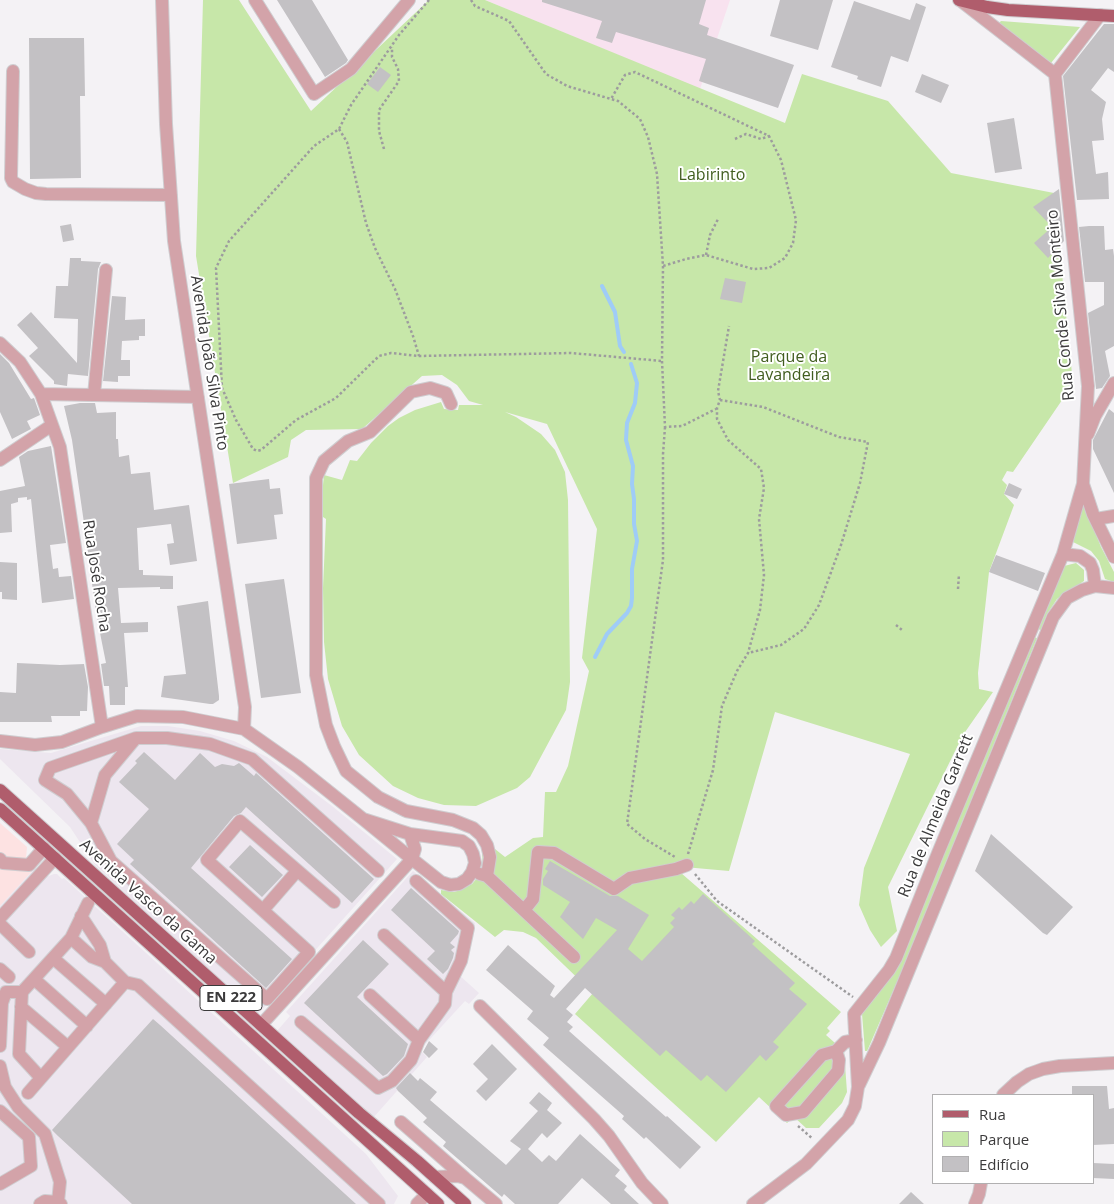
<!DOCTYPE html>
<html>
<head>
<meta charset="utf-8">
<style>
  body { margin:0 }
  #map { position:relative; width:1114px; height:1204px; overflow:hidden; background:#f4f2f5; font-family:"Open Sans",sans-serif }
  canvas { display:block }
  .legend { position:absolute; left:932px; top:1094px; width:162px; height:90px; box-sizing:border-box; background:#fff; border:1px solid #b1b0b1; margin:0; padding:6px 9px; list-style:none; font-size:15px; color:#3b3a3b }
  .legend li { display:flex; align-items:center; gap:10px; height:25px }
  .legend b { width:25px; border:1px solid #b1b0b1 }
</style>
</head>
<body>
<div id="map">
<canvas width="1114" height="1204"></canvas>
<ul class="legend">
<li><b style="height:6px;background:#b05d6c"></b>Rua</li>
<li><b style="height:14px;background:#c7e7a9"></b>Parque</li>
<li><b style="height:14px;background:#c3c1c4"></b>Edifício</li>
</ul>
</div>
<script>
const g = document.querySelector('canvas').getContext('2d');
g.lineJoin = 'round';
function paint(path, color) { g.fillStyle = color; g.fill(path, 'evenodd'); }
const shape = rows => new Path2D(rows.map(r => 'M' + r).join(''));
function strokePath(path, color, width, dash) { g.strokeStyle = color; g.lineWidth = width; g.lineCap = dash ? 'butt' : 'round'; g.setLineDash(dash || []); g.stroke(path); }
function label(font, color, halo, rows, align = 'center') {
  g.font = font + ' "Open Sans",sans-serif'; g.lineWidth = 4; g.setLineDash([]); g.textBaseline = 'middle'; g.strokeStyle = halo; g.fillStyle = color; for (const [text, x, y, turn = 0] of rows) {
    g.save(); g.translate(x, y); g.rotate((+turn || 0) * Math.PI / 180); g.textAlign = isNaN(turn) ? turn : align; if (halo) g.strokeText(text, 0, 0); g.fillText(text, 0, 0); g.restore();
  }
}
const commercial = shape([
  [0,823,27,847,26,858,36,867,0,906]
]);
const built = shape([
  [141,726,168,726,200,731,234,741,267,757,332,806,397,859,258,1014,95,865,70,827,0,759,0,749,51,753],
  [36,867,46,877,54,874,57,874,62,879,64,878,366,1154,398,1196,394,1204,0,1204,0,906],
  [413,871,475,923,459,975,479,993,469,1004,465,1001,420,1050,427,1057,373,1118,277,1031,290,1016,286,1012]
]);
const education = shape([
  [485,0,730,0,700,89]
]);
const green = shape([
  [203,0,239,0,311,111,429,0,485,0,785,123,802,74,888,101,951,173,1054,193,1073,384,1013,472,1007,471,1002,480,1007,485,1004,494,1014,505,989,572,978,673,979,689,993,692,963,735,888,887,897,931,881,947,870,930,859,905,864,868,910,754,775,712,729,871,673,866,841,1012,827,1028,830,1031,826,1035,844,1051,847,1092,842,1103,819,1128,806,1128,794,1117,787,1123,759,1097,716,1142,575,1014,593,993,536,938,523,932,504,930,495,937,441,894,441,890,454,892,460,890,472,884,478,877,483,867,482,852,495,849,505,857,533,838,543,837,545,792,556,792,568,766,589,671,582,658,597,529,547,424,505,412,516,417,541,434,555,450,565,472,568,500,570,682,566,710,530,777,517,788,476,806,444,805,418,798,393,786,359,755,342,726,328,679,324,642,323,588,326,519,320,515,324,475,342,480,350,460,357,461,371,443,388,426,399,418,415,410,441,402,444,409,458,410,459,405,483,405,469,401,457,385,442,375,422,376,362,429,306,430,291,440,288,457,233,483,196,256],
  [1001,21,1080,27,1051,63,999,23],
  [1083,507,1085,507,1101,547,1114,572,1114,582,1105,579,1099,561,1091,551,1073,542],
  [1076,563,1084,570,1084,581,1057,599,1047,614,1041,630,1037,629,1064,566],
  [1033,637,1037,638,903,968,868,1049,867,1051,865,1051,862,1014,895,972]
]);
const stream = shape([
  [602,286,615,312,620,346,624,352],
  [595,657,607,634,627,613,631,606,632,598,632,569,637,541,634,524,634,499,632,484,633,466,626,440,627,423,635,403,637,383,631,364]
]);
const building = shape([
  [277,0,312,0,348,60,346,63,325,77],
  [542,0,706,0,699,24,709,28,707,35,794,65,778,108,699,81,706,59,616,32,612,43,596,38,602,21,542,2],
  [780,0,833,0,818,50,770,36],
  [854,1,910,20,916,3,926,7,908,62,891,56,881,87,857,79,858,76,831,67],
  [1104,24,1114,24,1114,72,1108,68,1091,90,1106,102,1102,119,1104,140,1092,141,1096,174,1108,172,1109,199,1077,200,1063,76],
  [29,38,84,38,85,96,80,96,81,178,30,179],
  [380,67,391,75,378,92,367,84],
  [922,74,949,85,941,103,915,92],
  [1014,118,1022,169,995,173,987,123],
  [1059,189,1064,241,1048,258,1034,243,1052,227,1033,207],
  [71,224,74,240,63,242,60,226],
  [1089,226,1104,226,1105,250,1113,249,1114,256,1114,346,1105,351,1110,376,1102,388,1096,389,1088,313,1104,305,1104,282,1085,282,1079,227],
  [70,258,81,258,81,261,101,262,98,269,88,376,68,374,67,386,54,384,54,381,29,356,38,348,17,325,31,312,77,363,78,319,54,318,56,286,68,286],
  [725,278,746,282,742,303,720,299],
  [112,296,126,297,125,320,145,319,145,336,139,336,139,340,122,341,121,360,130,360,130,376,118,376,118,382,103,381],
  [0,354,9,363,31,399,34,398,40,415,27,421,31,429,12,439,0,412],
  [80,403,95,403,97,413,116,412,116,439,118,439,119,457,129,455,131,474,150,472,154,510,189,505,197,561,170,565,167,544,174,543,171,524,137,528,139,570,143,570,143,575,173,576,173,589,160,589,160,587,118,588,121,623,148,622,148,632,124,633,128,687,125,687,125,705,110,705,109,686,104,686,101,664,106,663,96,613,87,546,85,523,84,523,72,440,64,406],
  [1109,409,1114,413,1114,493,1093,449,1093,440],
  [51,446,66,543,50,545,53,569,58,568,59,577,71,576,74,599,42,603,31,499,27,500,27,497,18,498,18,502,11,504,12,532,0,533,0,491,25,486,19,457,28,451],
  [269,479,270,489,280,488,283,514,274,515,277,539,237,544,229,484],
  [1009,483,1022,489,1017,499,1004,494],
  [996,555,1045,573,1038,591,989,572],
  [0,562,17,563,17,600,2,599,2,592,0,592],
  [284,579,301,693,261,698,245,584],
  [208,601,219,696,219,700,213,704,210,704,161,697,164,676,186,674,177,606],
  [17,663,60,665,84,664,88,687,87,711,80,711,80,716,51,716,52,722,0,722,0,692,16,693],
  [144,752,175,780,200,753,215,767,222,764,234,766,239,763,254,776,256,773,374,879,352,903,246,807,241,813,234,816,191,868,292,959,266,988,130,864,134,860,117,844,149,809,119,782,137,763,135,761],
  [991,834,1073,907,1047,935,1043,933,975,871],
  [250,845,283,875,262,897,229,867],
  [550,861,610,896,618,896,649,915,628,949,642,961,674,927,670,923,675,918,671,915,679,907,682,910,691,901,694,904,703,894,755,941,752,944,795,983,789,989,807,1004,773,1042,779,1047,766,1061,760,1055,726,1092,707,1075,701,1081,666,1050,660,1056,585,988,566,1009,573,1015,567,1022,573,1027,569,1031,666,1117,667,1116,701,1147,680,1169,646,1137,644,1139,622,1119,624,1116,543,1045,549,1038,527,1019,533,1011,486,970,508,945,555,986,550,995,554,998,617,930,596,918,583,939,560,917,570,902,543,885,543,879,548,871,545,869],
  [411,888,459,931,458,934,450,943,455,947,451,950,454,953,453,958,448,969,443,974,427,959,435,951,391,910],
  [363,940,389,964,357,997,408,1044,404,1056,387,1074,383,1076,304,1003],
  [153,1019,160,1025,356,1204,132,1204,58,1136,52,1130],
  [429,1041,438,1049,429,1058,423,1052],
  [492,1044,517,1069,486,1101,476,1091,488,1079,473,1064],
  [410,1073,418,1081,420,1078,437,1092,430,1100,506,1165,521,1149,510,1141,538,1111,529,1103,539,1092,552,1103,547,1110,562,1123,547,1138,542,1133,528,1149,542,1162,549,1155,556,1161,580,1134,620,1170,615,1176,627,1186,624,1190,639,1204,611,1204,582,1178,558,1204,515,1204,504,1194,502,1197,443,1146,446,1142,423,1122,427,1118,398,1091,396,1088],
  [1072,1086,1107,1086,1109,1109,1114,1108,1114,1144,1093,1145,1093,1095,1072,1095],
  [1093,1163,1114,1164,1114,1179,1093,1178],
  [911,1192,924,1204,899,1204]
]);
const path = shape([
  [429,0,399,35,351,105,339,129,314,146,229,241,216,268,222,388,236,420,253,449,257,451,261,450,296,420,336,398,379,356,391,353,419,356,571,353,662,361],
  [471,0,475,6,509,21,546,74,567,86,611,99,618,101,640,119,648,137,657,174,663,266,686,259,706,255,753,269,769,268,785,258,793,243,796,220,781,160,769,136,635,72,625,75,611,99],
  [339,129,347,142,366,223,375,248,395,289,413,336,419,356],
  [735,139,746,134,761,139,769,136],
  [384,149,379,131,379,110,399,81,398,69,392,57,392,47],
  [706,255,710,235,718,219],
  [663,266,662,361,665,427,682,426,716,409],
  [720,400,763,407,839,437,868,442,860,483,841,545,819,605,804,629,781,645,748,653],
  [665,427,663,454,663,560,627,824,645,839,675,857],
  [958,589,959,574],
  [896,625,902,630],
  [688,854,713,770,722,706,737,671,748,653,760,610,764,575,759,519,764,488,761,469,728,440,717,419,717,408,720,400,718,391,729,326],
  [695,874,717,901,853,997],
  [798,1126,813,1139]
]);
const minor = shape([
  [162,0,166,124,174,241,245,707,244,729],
  [255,0,314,94,351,69,409,0],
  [961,1,1055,74],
  [13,71,11,178,13,182,25,189,36,193,46,194,171,195],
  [1055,74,1088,386,1083,484,1093,514,1114,557],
  [1055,74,1100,15],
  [0,343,20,362,41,394,60,447,102,727],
  [41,394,198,397],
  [94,395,106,270],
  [451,404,446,393,430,388,411,392,370,432,348,441,324,461,316,478,316,675,326,725,334,746,346,771,378,797,406,811,453,820,473,828,481,835,487,845,490,857,487,876],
  [1088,434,1095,416,1114,383],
  [0,460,52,425],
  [1096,519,1114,516],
  [1063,554,1080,556,1090,563,1093,570,1095,586],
  [0,741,35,745,62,742,102,727,137,716,183,717,244,729,298,767,363,819,412,859,441,882,450,885,459,884,467,879,472,872,475,863,473,854,469,846,462,841,410,834,363,819],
  [91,823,67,794,45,780,50,768,136,738],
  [0,859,3,863,29,865,44,848],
  [480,874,487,876,574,957],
  [416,881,468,928,461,961,446,992],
  [334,902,240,821,207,860,309,952,267,999,111,861,91,823,105,775,136,738,167,738,210,744,252,759,378,871],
  [525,909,533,899,538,852,554,853,614,889,630,878,676,869,687,865],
  [263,910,297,871],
  [81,916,100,945,105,962],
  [0,918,55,858],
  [0,924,29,952],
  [71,938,88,903],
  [53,958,106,1004],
  [0,969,9,977],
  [34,979,87,1026],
  [22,992,19,1054,41,1078],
  [370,995,419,1040],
  [480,1006,594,1119,609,1136,642,1183,662,1204],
  [21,1007,68,1047],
  [301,1022,378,1088,392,1081,411,1060,419,1040,445,1004,446,992,384,935],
  [261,1025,412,859,415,849,410,834],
  [0,1046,2,1003,6,992,22,992,71,938,92,957,105,962,125,982],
  [836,1051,839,1060,838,1071,803,1112,786,1115,776,1106,822,1055,836,1051],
  [836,1051,845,1042,856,1040],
  [0,1066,5,1087,18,1107,45,1134,60,1182,58,1202,61,1204],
  [859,1085,879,1043,1053,617,1067,598,1082,590,1095,586,1114,588],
  [28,1093,125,982,138,985,379,1204],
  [1003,1095,1017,1082,1029,1074,1043,1069,1060,1066,1114,1063],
  [0,1111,29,1137,31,1166,0,1184],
  [401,1122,465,1178],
  [435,1177,458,1176,465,1178,496,1204],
  [40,1204,45,1201,58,1202],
  [417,1204,427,1194],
  [753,1204,806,1164,848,1120,855,1106,858,1087,854,1014,889,970,896,958,938,853,1063,554,1083,484],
  [975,1204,979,1194,981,1183]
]);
const major = shape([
  [959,0,987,7,1008,10,1114,16],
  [0,790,359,1113,417,1161,465,1204],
  [0,809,438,1204]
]);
const shields = [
  [231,998,62]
];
const shieldNames = [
  ["EN 222",231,998]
];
const parkNames = [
  ["Labirinto",712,175],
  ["Parque da",789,357],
  ["Lavandeira",789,375]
];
const streetNames = [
  ["Rua Conde Silva Monteiro",1061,305,-95],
  ["Avenida João Silva Pinto",209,363,81],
  ["Rua José Rocha",96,576,81],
  ["Rua de Almeida Garrett",936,816,-68],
  ["Avenida Vasco da Gama",148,902,42]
];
paint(commercial, '#fde2e2');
paint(built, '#ede6ef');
paint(education, '#f8e2ef');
paint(green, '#c7e7a9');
strokePath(stream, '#9fccf7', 4);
paint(building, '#c3c1c4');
strokePath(minor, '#cfcdd0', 14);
strokePath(major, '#cfcdd0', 14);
strokePath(path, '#9d9c9e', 2.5, [2.5, 2.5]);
strokePath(minor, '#d3a3a9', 12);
strokePath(major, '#b05d6c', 12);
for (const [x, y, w] of shields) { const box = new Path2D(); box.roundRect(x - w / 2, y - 12.5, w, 25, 4); g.fillStyle = '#fff'; g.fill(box); strokePath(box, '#3b3a3b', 1); }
label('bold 15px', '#3b3a3b', null, shieldNames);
label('16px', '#415d1f', '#fff', parkNames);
label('16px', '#3b3a3b', '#fff', streetNames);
</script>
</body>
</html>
